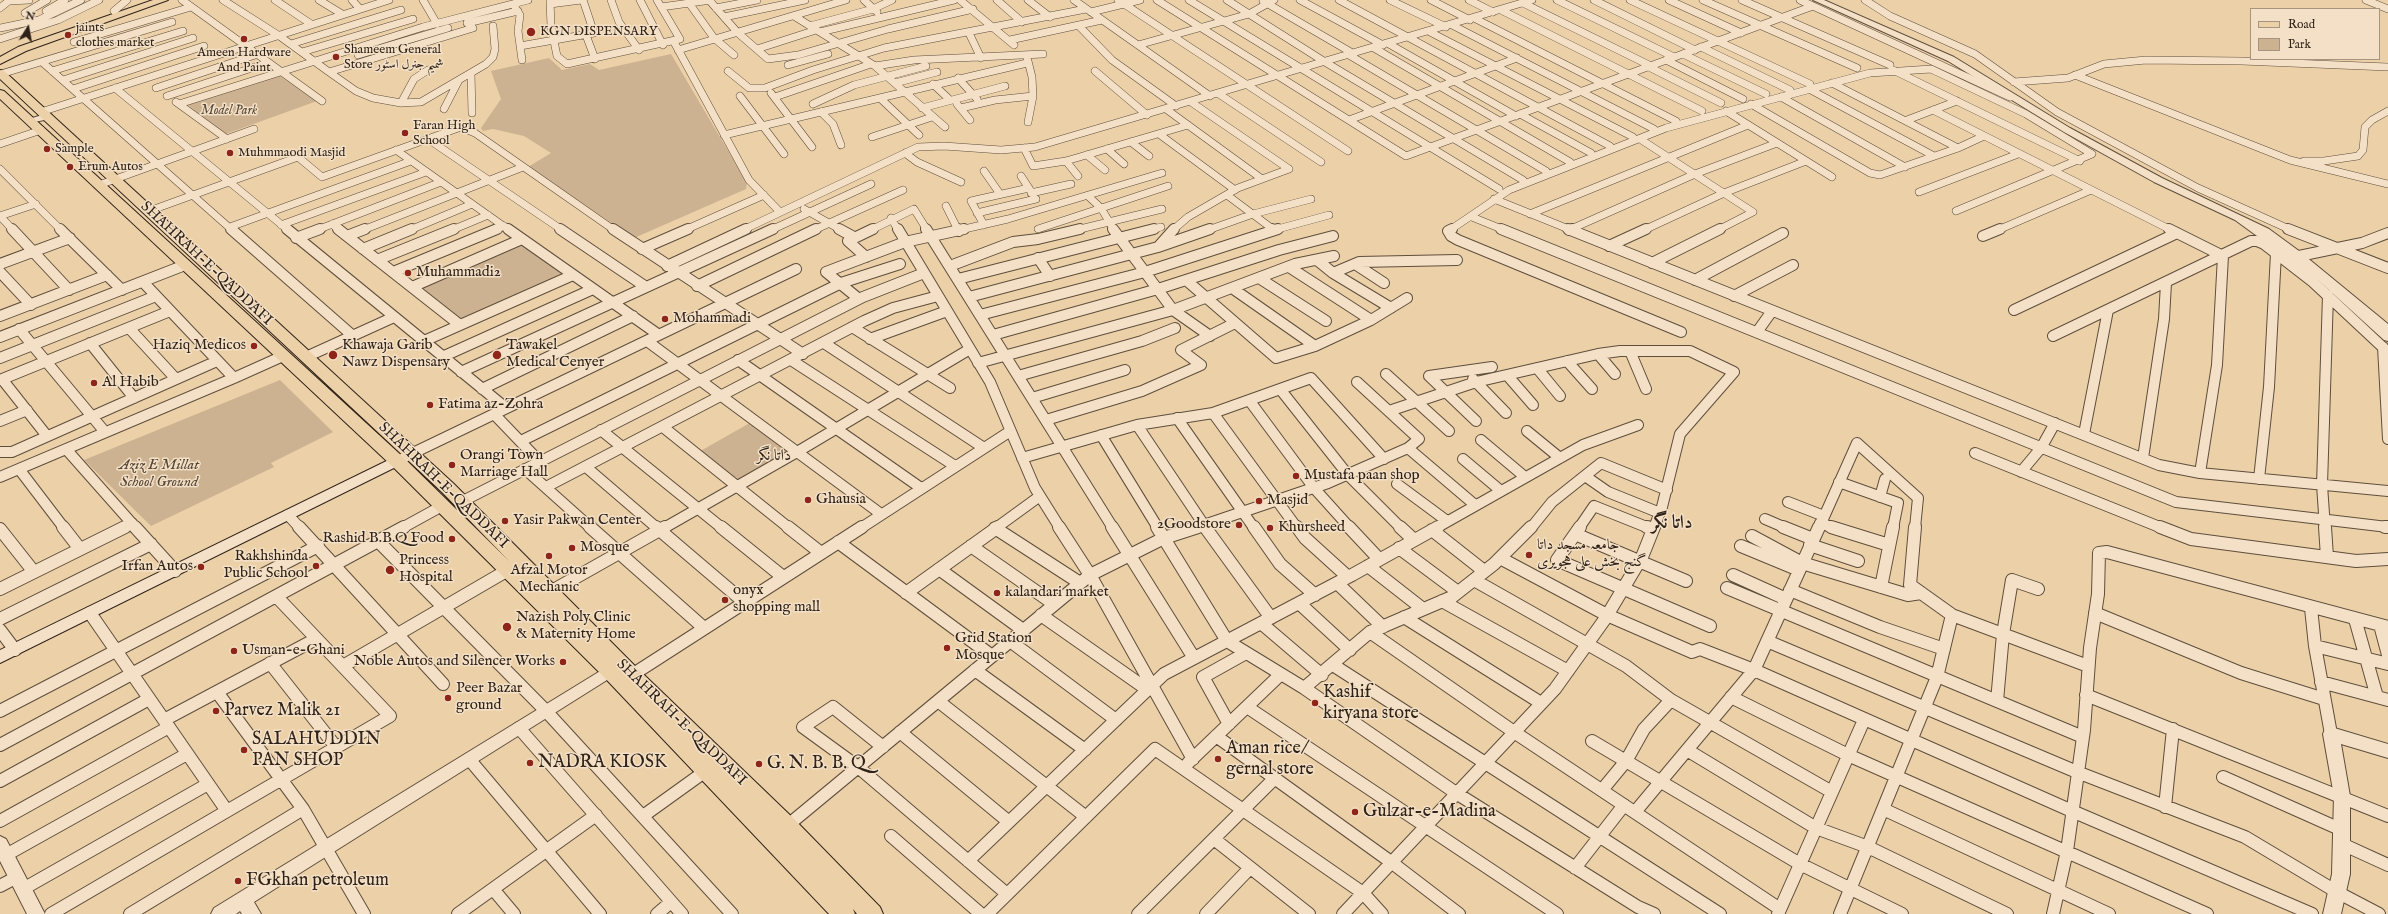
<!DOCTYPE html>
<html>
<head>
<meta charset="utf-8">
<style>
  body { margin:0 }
  #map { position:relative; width:2388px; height:914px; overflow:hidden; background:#ecd0a8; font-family:"IM FELL English",serif }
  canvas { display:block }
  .legend { position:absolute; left:2250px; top:8px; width:130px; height:52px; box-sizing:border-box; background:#f3e0c6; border:1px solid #a59480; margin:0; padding:5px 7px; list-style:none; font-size:12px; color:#2f2218 }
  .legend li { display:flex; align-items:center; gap:8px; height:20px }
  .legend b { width:20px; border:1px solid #a59480 }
  .north { position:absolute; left:8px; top:8px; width:40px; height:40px; -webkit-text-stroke:3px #f3e0c6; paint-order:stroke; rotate:11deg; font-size:11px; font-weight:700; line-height:16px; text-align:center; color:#2f2218 }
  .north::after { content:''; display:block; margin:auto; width:14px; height:18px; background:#2f2218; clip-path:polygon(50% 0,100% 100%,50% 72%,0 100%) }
</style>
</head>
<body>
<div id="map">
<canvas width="2388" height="914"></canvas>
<ul class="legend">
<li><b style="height:5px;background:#ecd0a8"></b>Road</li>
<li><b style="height:11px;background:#ccb290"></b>Park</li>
</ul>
<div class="north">N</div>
</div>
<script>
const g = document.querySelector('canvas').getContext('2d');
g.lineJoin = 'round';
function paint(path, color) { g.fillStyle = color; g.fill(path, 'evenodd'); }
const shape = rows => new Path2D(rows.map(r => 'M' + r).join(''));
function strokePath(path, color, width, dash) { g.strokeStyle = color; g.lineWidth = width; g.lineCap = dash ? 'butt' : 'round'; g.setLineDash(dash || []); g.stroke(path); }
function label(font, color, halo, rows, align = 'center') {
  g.font = font + ' "IM FELL English",Amiri,serif'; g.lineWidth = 3; g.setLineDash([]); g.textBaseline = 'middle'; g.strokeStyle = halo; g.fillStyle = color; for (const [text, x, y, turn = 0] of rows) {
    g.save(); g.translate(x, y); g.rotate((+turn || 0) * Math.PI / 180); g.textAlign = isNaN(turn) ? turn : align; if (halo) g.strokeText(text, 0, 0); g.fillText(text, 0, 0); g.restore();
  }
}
const green = shape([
  [671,54,747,183,746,189,634,238,528,167,551,153,524,136,493,129,483,131,481,128,501,99,491,71,549,58,562,70,590,64,599,70],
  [275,73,317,101,223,135,186,103],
  [522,239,573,275,460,325,412,287],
  [280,380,333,432,271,463,274,467,151,526,84,460],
  [755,420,797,452,737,486,697,453]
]);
const minorFar2 = shape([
  [182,0,322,101],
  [223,0,278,35,329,72,473,28],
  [275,0,311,24],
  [319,0,342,14],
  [352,0,360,9],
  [423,0,437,24],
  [550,0,551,26,557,56,567,64,680,39,657,0],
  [611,0,619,22,639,50],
  [640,0,663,45],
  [709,0,738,33,768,59,798,55,888,29,973,9],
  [864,0,877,12],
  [960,0,1014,45],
  [997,0,1022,22],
  [1028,0,1050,17],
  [1074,0,1210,96],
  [1118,0,1348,151],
  [1157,0,1406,156,1813,6],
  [1189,0,1499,189],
  [1227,0,1325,62,1523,180],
  [1300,0,1383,45],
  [1339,0,1610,146],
  [1390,0,1446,27],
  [1431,0,1470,20],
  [1469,0,1493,12],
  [1557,0,1674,57],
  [1594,0,1695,50],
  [1630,0,1810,84],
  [1669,0,1741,33],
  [1703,0,1857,68],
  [1742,0,1890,65],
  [1800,0,2010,97],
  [1865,0,1890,16,1975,54,2057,112,2198,188,2291,230],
  [2366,0,2388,9],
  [9,1,29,0],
  [1263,1,1354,54],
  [689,3,714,38,734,55],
  [1523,3,1651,66],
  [550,4,581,0],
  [515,7,520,15,518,31,522,60],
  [661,7,711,0],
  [0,8,10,0],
  [716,8,757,0],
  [1501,10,1702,111],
  [46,11,65,0],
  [114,11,127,0],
  [1091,12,1140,0],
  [25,13,47,0],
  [794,16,875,66,945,127],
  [724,17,805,0],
  [1474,18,1676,121],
  [467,23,518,11],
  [1452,25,1654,129],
  [810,26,873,9,892,0],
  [1079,26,1112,60,1176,106],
  [0,28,39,20,81,0],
  [820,32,954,0],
  [1430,32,1633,137],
  [969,33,981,58],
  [586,35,595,59],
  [0,39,58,20,99,0],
  [1010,40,1102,20],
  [74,42,191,7],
  [674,42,749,180,779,211],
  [291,44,401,10],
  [1389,44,1516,116],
  [1138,45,1249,14,1274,0],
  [520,46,594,33,583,0],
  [1701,47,1790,90],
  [1374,48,1570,162],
  [757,49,816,30],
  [678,50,846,0],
  [302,52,413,19],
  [1683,54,1766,94],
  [358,55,448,28],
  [1349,55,1546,171],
  [1027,57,1032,77,1033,96,1028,122],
  [1666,60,1743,99],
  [42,62,232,230],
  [788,65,828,54],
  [875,66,914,60,1043,54],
  [1649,67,1721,103],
  [1893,70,2080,161],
  [52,71,183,31],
  [728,71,749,88,765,88,813,70,884,48,1086,9],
  [1095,71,1147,115],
  [329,72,356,91,373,98,401,103,421,102,486,64,493,57,495,49,493,26],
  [471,73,472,113],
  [1,74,172,22],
  [2075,75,2290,160,2388,184],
  [958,78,977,99],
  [63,80,193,38],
  [2014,82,2068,78,2104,64,2146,60,2242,61,2388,67],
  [895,83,937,72],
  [1832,83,1958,148],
  [933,84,950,100],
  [115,88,288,230],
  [156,88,255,55],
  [73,89,204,46],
  [1809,89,1934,156],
  [771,93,812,147],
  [1219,94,1321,162],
  [167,96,267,63],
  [740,96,784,154],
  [775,97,871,64],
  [1781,97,1905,167],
  [881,99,919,135],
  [176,102,227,139],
  [1191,102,1289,169],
  [401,103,414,79,428,70],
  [179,104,423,27,528,0],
  [813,104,854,85,926,66],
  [957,104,970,120],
  [1751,104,1870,173,1880,175,1958,148,1984,136],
  [922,108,1005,86],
  [961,108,995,100,1033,96],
  [444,109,459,80],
  [1166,109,1262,179],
  [1933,110,2171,230],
  [1726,111,1832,177],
  [41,112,389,0],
  [821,112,833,124,841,145],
  [1520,114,1591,153],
  [1349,120,1517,58],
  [1907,120,1957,101],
  [1159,134,1235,190],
  [724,135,1027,63],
  [872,137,932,117],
  [428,139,562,230],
  [1640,139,1753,212,1718,230],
  [1131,142,1149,156],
  [0,144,41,130],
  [1024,148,1033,166,1066,161,1188,125],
  [1107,149,1124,164],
  [396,150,509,230],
  [905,153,917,162,961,182],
  [1087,155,1105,170],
  [1066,161,1078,176],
  [2304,161,2324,161,2358,156,2363,150,2365,127,2372,120,2388,111],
  [0,169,61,230],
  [984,171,1000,194],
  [1021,176,1032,193],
  [99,185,254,129],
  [1919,192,2018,154],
  [1031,193,1071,184],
  [1227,195,1274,230],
  [1088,196,1101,208,1114,230],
  [1494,199,1571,230],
  [946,206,958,230],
  [804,209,841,230],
  [149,211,298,157,322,177,461,127,475,133,614,230],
  [977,213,1036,199],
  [1530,214,1748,125],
  [0,216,13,230],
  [0,216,36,204],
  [1472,217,1504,230],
  [891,218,898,230],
  [332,224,339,230],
  [281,225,426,172],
  [984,225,971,201,1029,188],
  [230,227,411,161],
  [1038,229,1168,186],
  [317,230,441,182],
  [363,230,523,167],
  [410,230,472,204],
  [452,230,488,215],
  [495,230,504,226],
  [685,230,764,195],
  [743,230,918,147,944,146,1001,150,1035,147,1532,0],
  [771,230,871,184],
  [814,230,903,190],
  [871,230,914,209,927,230],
  [960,230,1008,219,1162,173],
  [1076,230,1162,209],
  [1150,230,1161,227],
  [1173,230,1188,217,1238,188,1289,169],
  [1208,230,1253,214,1311,199],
  [1274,230,1329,215],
  [1450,230,1509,190,1666,128,1870,73,1931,69,2026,114,2092,154,1956,211],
  [1569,230,1695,174,1777,143],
  [1644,230,1724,193,1806,161],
  [1998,230,2091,190]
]);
const minorFar1 = shape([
  [12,229,69,290],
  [60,229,122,290],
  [231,229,353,336],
  [287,229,506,408],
  [338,229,460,325],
  [508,229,659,335],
  [560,229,646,287],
  [613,229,803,354],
  [839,229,852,236,848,241,866,257],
  [898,229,990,382,1035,488,1060,528],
  [926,229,1113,528],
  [958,229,959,231],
  [1113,229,1173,310,1210,336],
  [1272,229,1274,230],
  [1452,229,1448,231,1451,236,1458,240,1681,332],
  [1501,229,2176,502,2388,527],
  [1568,229,2159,465,2200,473,2388,491],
  [2169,229,2223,256,2217,365,2200,473],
  [2288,229,2388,268],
  [1569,230,1572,229],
  [347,236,365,229],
  [1983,236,2000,229],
  [296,238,320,229],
  [848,241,873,229],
  [1609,246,1646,229],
  [1158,247,1210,229],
  [363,249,412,229],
  [642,249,688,229],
  [2299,256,2362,243,2388,233],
  [1038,258,1050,276],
  [377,260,454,229],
  [1317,260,1333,273,1391,308],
  [1652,263,1720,229],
  [0,264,70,238],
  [1355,264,1384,283],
  [667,266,746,229],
  [950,266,1013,242,1038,239,1080,229],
  [1289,267,1371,320],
  [0,272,31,305],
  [393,272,497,229],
  [1333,273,1359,262,1457,260],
  [1259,278,1326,321],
  [958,279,1154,229],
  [1186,280,1276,358,1315,346,1371,320,1407,298],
  [1695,280,1783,233],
  [143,282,234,378,283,356],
  [697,286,816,229],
  [412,287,522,239],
  [1232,288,1315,346],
  [1734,296,1793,265],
  [969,297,1158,247,1174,229],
  [859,299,826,272,905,242,964,229],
  [2014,310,2177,233],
  [980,315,1145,272,1278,229],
  [0,316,107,275],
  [852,327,950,388],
  [129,328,176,379],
  [19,329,105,432],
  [1757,332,1772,311],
  [993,335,1158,289,1279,250,1333,236],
  [2053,336,2251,241,2257,241,2264,244,2313,282,2388,352],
  [0,337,185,265],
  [870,339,947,311],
  [424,341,573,275],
  [647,341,881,514],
  [90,343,134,398],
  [824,343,984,448],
  [2383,347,2388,439],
  [1630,351,1646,389],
  [1598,354,1615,374],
  [306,357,394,317],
  [442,357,593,289],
  [0,358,156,296],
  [738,360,921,488],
  [791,360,955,466],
  [1567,361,1592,389],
  [978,363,1173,310,1295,264,1334,256],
  [1537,368,1560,396],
  [461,372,773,229],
  [1386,374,1449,431],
  [1507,375,1533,405],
  [1018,376,1142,341,1175,328],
  [2,379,47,436],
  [1473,379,1506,413],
  [0,380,170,311],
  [482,389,633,316],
  [1280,389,1348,475,1401,528],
  [1032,398,1125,370],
  [1249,400,1314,488,1350,528],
  [1389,411,1476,382,1598,354,1620,351,1690,351,1734,372,1680,434,1662,507,1654,528],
  [1213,413,1297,528],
  [494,414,540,462],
  [1177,418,1254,528],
  [1046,420,1142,391,1201,365,1181,350,1235,323],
  [0,421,27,410],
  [1476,421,1429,376,1492,367],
  [1137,425,1206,528],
  [663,427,789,528],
  [601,430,722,528],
  [1527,431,1560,458],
  [2084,434,2108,310],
  [1101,435,1158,528],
  [1481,440,1525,477],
  [521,441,841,283,900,264],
  [1408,448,1475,505],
  [66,449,136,528],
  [0,452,12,452,217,361],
  [1975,453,2162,528],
  [411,454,796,269],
  [1022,458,1137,425,1213,413,1311,378,1384,459],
  [2143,458,2164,319,2166,283],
  [1463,459,1501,491],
  [586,467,657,528],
  [19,469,64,528],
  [525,469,591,528],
  [2021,472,2041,448,2055,423],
  [1585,476,1608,492,1660,513],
  [0,477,234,378],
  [2259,479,2269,387,2276,253],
  [1839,482,1898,503,1893,528],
  [1397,484,1447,521],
  [546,487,864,321,893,308,938,296],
  [1880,497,1885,479],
  [461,502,863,297,924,273],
  [1788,502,1824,516],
  [288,515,300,528],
  [1765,519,1786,528],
  [1820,523,1834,528],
  [123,528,132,523],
  [402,528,442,506],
  [664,528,797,452,970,349],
  [861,528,1009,432],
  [996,528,1040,496],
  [1195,528,1328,483,1408,448,1419,439,1357,382],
  [1436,528,1583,445,1638,425],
  [1531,528,1552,502,1601,463,1667,490],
  [1579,528,1594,506,1649,528],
  [1819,528,1857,443,1918,498,1915,528],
  [2325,528,2322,485,2328,295]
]);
const minor = shape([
  [63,527,80,549],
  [135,527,175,571],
  [299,527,443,684],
  [590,527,704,628],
  [656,527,744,602],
  [721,527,783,577],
  [788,527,821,553],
  [1059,527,1090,575,1193,759],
  [1112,527,1194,658],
  [1157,527,1227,641,1304,688,1456,793,1638,907,1654,914],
  [1205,527,1271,618],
  [1254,527,1280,564,1315,595],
  [1297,527,1305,538,1348,577],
  [1349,527,1379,559],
  [1400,527,1414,540],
  [1580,527,1557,560,1710,626],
  [1647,527,1653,529],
  [1783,527,1813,539],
  [1831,527,1889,545],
  [1915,527,1910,585,1952,615,2088,666],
  [2160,527,2191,539,2356,561,2388,559],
  [2325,527,2327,557],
  [2385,527,2388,527],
  [995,528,1080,583],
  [0,529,34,572],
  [1432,530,1484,571],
  [1575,534,1686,581],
  [1752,536,1802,563,1908,595,1921,593],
  [378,541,546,711,732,914],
  [838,542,992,656],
  [1810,545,1858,561],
  [971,546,1054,604],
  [1741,546,1799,570],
  [1399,548,1458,592],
  [1500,558,1607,615,1692,652,1700,649,1754,670,2072,811,2312,914],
  [1368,566,1423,609],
  [939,569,1023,630],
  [1733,575,1786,599],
  [1474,580,1626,666,1671,700,1832,792],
  [1337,583,1383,627],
  [1881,587,1893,527],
  [1727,588,2083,737],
  [0,589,125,527],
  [1790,590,1880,627,1944,649],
  [550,592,665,527],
  [906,593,998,527],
  [1442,601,1568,671],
  [1299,603,1350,650],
  [2311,608,2315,646,2331,734],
  [2095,613,2241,673,2324,699],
  [1041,615,1148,690],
  [1404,617,1541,703],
  [0,619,151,544],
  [2355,619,2377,697],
  [1261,623,1322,675],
  [2380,625,2388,655],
  [0,630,15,650],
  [1370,632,1514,732,1780,909],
  [1010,641,1116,720],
  [1767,641,2077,772,2245,837,2337,892,2379,914],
  [2315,646,2388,664],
  [270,663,336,747],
  [1333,665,1720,914],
  [343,666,508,570],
  [975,670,1085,750],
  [632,675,862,527],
  [2321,682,2388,700],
  [1304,688,1370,632,1452,597,1494,564,1531,527],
  [217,692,303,809,364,914],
  [2086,695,2388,816],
  [1731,697,1848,755,2207,914],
  [938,701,1086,817],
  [1997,701,2003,634,2012,580,2038,589],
  [1247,707,1557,914],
  [0,711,318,546],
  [164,720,316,639],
  [1229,724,1203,677,1246,653],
  [519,728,682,914],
  [900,732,1009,822],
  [1216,736,1391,862,1459,914],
  [1592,741,1800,864,1902,914],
  [0,745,404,527],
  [883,747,833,707,803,727,858,767,1007,894],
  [1687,750,1816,828,1868,847,2007,914],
  [469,759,600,914],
  [1188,763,1281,674],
  [2223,777,2342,830],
  [0,781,149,699],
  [1602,790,1626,761,1644,729,1671,700],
  [2165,807,2173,729],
  [1883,809,2109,914],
  [227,811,390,716,276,596],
  [1635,812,1754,670,1819,527],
  [643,816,707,770],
  [0,821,169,727],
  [787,826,1090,575,1164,538,1198,527],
  [891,836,981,914],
  [1214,839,1309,914],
  [2342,844,2388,865],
  [6,855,187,754],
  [968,861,1164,674,1352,575,1438,527],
  [1575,868,1624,805],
  [0,886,17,877],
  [23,889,208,784],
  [493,889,514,914],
  [51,914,227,811,90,613],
  [130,914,303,809],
  [458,914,596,815],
  [657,914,671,902],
  [987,914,1155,749,1363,893,1382,914],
  [1138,914,1274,779],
  [1206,914,1250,868],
  [1343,914,1555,689,1605,619,1642,557,1654,527],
  [1778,914,1864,720],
  [1840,914,1937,677,1952,615],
  [2053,914,2067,851,2084,730,2090,648,2098,594,2099,553,2107,552,2388,627]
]);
const tertiary = shape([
  [1813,0,1824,0,1954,57,2070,128,2162,178,2269,229,2299,251,2388,324,2388,341,2384,340,2319,281,2235,220,2154,182,2064,132,1948,61,1813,0],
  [46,114,51,117,49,119,30,123,25,120,46,114],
  [610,665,615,667,618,671,615,675,254,902,261,914,242,914,240,911,236,914,211,914,214,908,610,665],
  [2331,727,2388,744,2388,758,2341,744,2350,796,2350,874,2341,914,2323,914,2332,874,2334,796,2323,734,2325,729,2331,727],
  [0,836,6,839,45,914,27,914,0,861,0,836]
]);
const secondary = shape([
  [407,451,412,453,414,456,412,459,0,663,0,650,407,451]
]);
const primary = shape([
  [153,0,168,0,26,51,0,64,0,57,18,47,153,0],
  [0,70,4,71,454,484,639,670,794,819,880,907,883,914,857,914,853,909,855,914,829,914,603,676,391,465,0,99,0,90,4,91,403,457,509,561,442,492,0,79,0,70]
]);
const markers = [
  [531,32,5,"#8f2418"],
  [68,35,4,"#8f2418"],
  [244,39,4,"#8f2418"],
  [336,57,4,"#8f2418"],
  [405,133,4,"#8f2418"],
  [47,149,4,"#8f2418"],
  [230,153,4,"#8f2418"],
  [70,167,4,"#8f2418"],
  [408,273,4,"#8f2418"],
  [665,319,4,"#8f2418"],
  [254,346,4,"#8f2418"],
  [333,355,5,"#8f2418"],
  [497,355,5,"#8f2418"],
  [94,383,4,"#8f2418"],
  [430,405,4,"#8f2418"],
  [452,465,4,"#8f2418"],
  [1296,476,4,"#8f2418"],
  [808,500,4,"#8f2418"],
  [1259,501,4,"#8f2418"],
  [505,521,4,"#8f2418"],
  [1239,525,4,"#8f2418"],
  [1270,528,4,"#8f2418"],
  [452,539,4,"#8f2418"],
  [572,548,4,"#8f2418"],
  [1529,555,4,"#8f2418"],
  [549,556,4,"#8f2418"],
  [316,566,4,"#8f2418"],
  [201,567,4,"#8f2418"],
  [390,570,5,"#8f2418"],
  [997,593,4,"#8f2418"],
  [725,600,4,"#8f2418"],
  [507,627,5,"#8f2418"],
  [947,648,4,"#8f2418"],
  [234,651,4,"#8f2418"],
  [563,662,4,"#8f2418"],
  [448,698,4,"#8f2418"],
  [1315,703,4,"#8f2418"],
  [216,711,4,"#8f2418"],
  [244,750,4,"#8f2418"],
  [1218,759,4,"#8f2418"],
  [530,763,4,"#8f2418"],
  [759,764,4,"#8f2418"],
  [1355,812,4,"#8f2418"],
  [238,881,4,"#8f2418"]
];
const farPoinames = [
  ["jaints",76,28],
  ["clothes market",76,43],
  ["KGN DISPENSARY",540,32],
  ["Shameem General",344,50],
  ["Store شمیم جنرل اسٹور",344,65],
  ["Ameen Hardware",244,53,"center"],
  ["And Paint",244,68,"center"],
  ["Faran High",413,126],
  ["School",413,141],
  ["Sample",55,149],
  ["Muhmmaodi Masjid",238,153],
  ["Erum Autos",78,167]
];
const farParknames = [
  ["Model Park",229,111]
];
const streetNames = [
  ["SHAHRAH-E-QADDAFI",206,264,43],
  ["SHAHRAH-E-QADDAFI",443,486,44],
  ["SHAHRAH-E-QADDAFI",681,723,44]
];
const poiNames = [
  ["Muhammadi2",416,273],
  ["Mohammadi",673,319],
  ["Haziq Medicos",246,346,"right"],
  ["Khawaja Garib",342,346],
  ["Nawz Dispensary",342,363],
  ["Tawakel",506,346],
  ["Medical Cenyer",506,363],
  ["Al Habib",102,383],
  ["Fatima az-Zohra",438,405],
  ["Orangi Town",460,456],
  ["Marriage Hall",460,473],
  ["Mustafa paan shop",1304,476],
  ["Ghausia",816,500],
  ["Masjid",1267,501],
  ["Yasir Pakwan Center",513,521],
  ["2Goodstore",1231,525,"right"],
  ["Khursheed",1278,528],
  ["Rashid B.B.Q Food",444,539,"right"],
  ["جامعہ مسجد داتا",1537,546],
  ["گنج بخش علی ہجویری",1537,563],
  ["Mosque",580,548],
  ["Rakhshinda",308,557,"right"],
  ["Public School",308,574,"right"],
  ["Princess",399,561],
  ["Hospital",399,578],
  ["Irfan Autos",193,567,"right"],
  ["Afzal Motor",549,571,"center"],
  ["Mechanic",549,588,"center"],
  ["onyx",733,591],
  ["shopping mall",733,608],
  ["kalandari market",1005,593],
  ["Nazish Poly Clinic",516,618],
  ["& Maternity Home",516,635],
  ["Grid Station",955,639],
  ["Mosque",955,656],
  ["Usman-e-Ghani",242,651],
  ["Noble Autos and Silencer Works",555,662,"right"],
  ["Peer Bazar",456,689],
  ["ground",456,706]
];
const parkNames = [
  ["Aziz E Millat",159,466],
  ["School Ground",159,483]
];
const neighbourhoodNames = [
  ["داتا نگر",774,457]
];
const nearPoinames = [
  ["Kashif",1323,693],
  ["kiryana store",1323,714],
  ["Parvez Malik 21",224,711],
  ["SALAHUDDIN",252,740],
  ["PAN SHOP",252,761],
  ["Aman rice/",1226,749],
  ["gernal store",1226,770],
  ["NADRA KIOSK",538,763],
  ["G. N. B. B. Q",767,764],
  ["Gulzar-e-Madina",1363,812],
  ["FGkhan petroleum",246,881]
];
const districtNames = [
  ["داتا نگر",1672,524]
];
paint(green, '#ccb290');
strokePath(minorFar2, '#5e4e3c', 8);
strokePath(minorFar1, '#5e4e3c', 12);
strokePath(minor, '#5e4e3c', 14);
strokePath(tertiary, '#5e4e3c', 2);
strokePath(secondary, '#2f2218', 2);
strokePath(primary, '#2f2218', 2);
strokePath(minorFar2, '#f3e0c6', 7);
strokePath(minorFar1, '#f3e0c6', 10);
strokePath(minor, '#f3e0c6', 12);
paint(tertiary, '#f3e0c6');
paint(secondary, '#f3e0c6');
paint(primary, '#ecd0a8');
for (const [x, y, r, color] of markers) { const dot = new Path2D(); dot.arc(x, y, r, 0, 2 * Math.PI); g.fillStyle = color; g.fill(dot); strokePath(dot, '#f3e0c6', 1.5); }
label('13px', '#2f2218', '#f3e0c6', farPoinames, 'left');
label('italic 13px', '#564636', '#f3e0c6', farParknames);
label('15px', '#2f2218', '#f3e0c6', streetNames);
label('15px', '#2f2218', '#f3e0c6', poiNames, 'left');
label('italic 15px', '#564636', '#f3e0c6', parkNames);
label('16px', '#2f2218', '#f3e0c6', neighbourhoodNames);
label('18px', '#2f2218', '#f3e0c6', nearPoinames, 'left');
label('bold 19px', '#2f2218', '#f3e0c6', districtNames);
</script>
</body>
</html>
